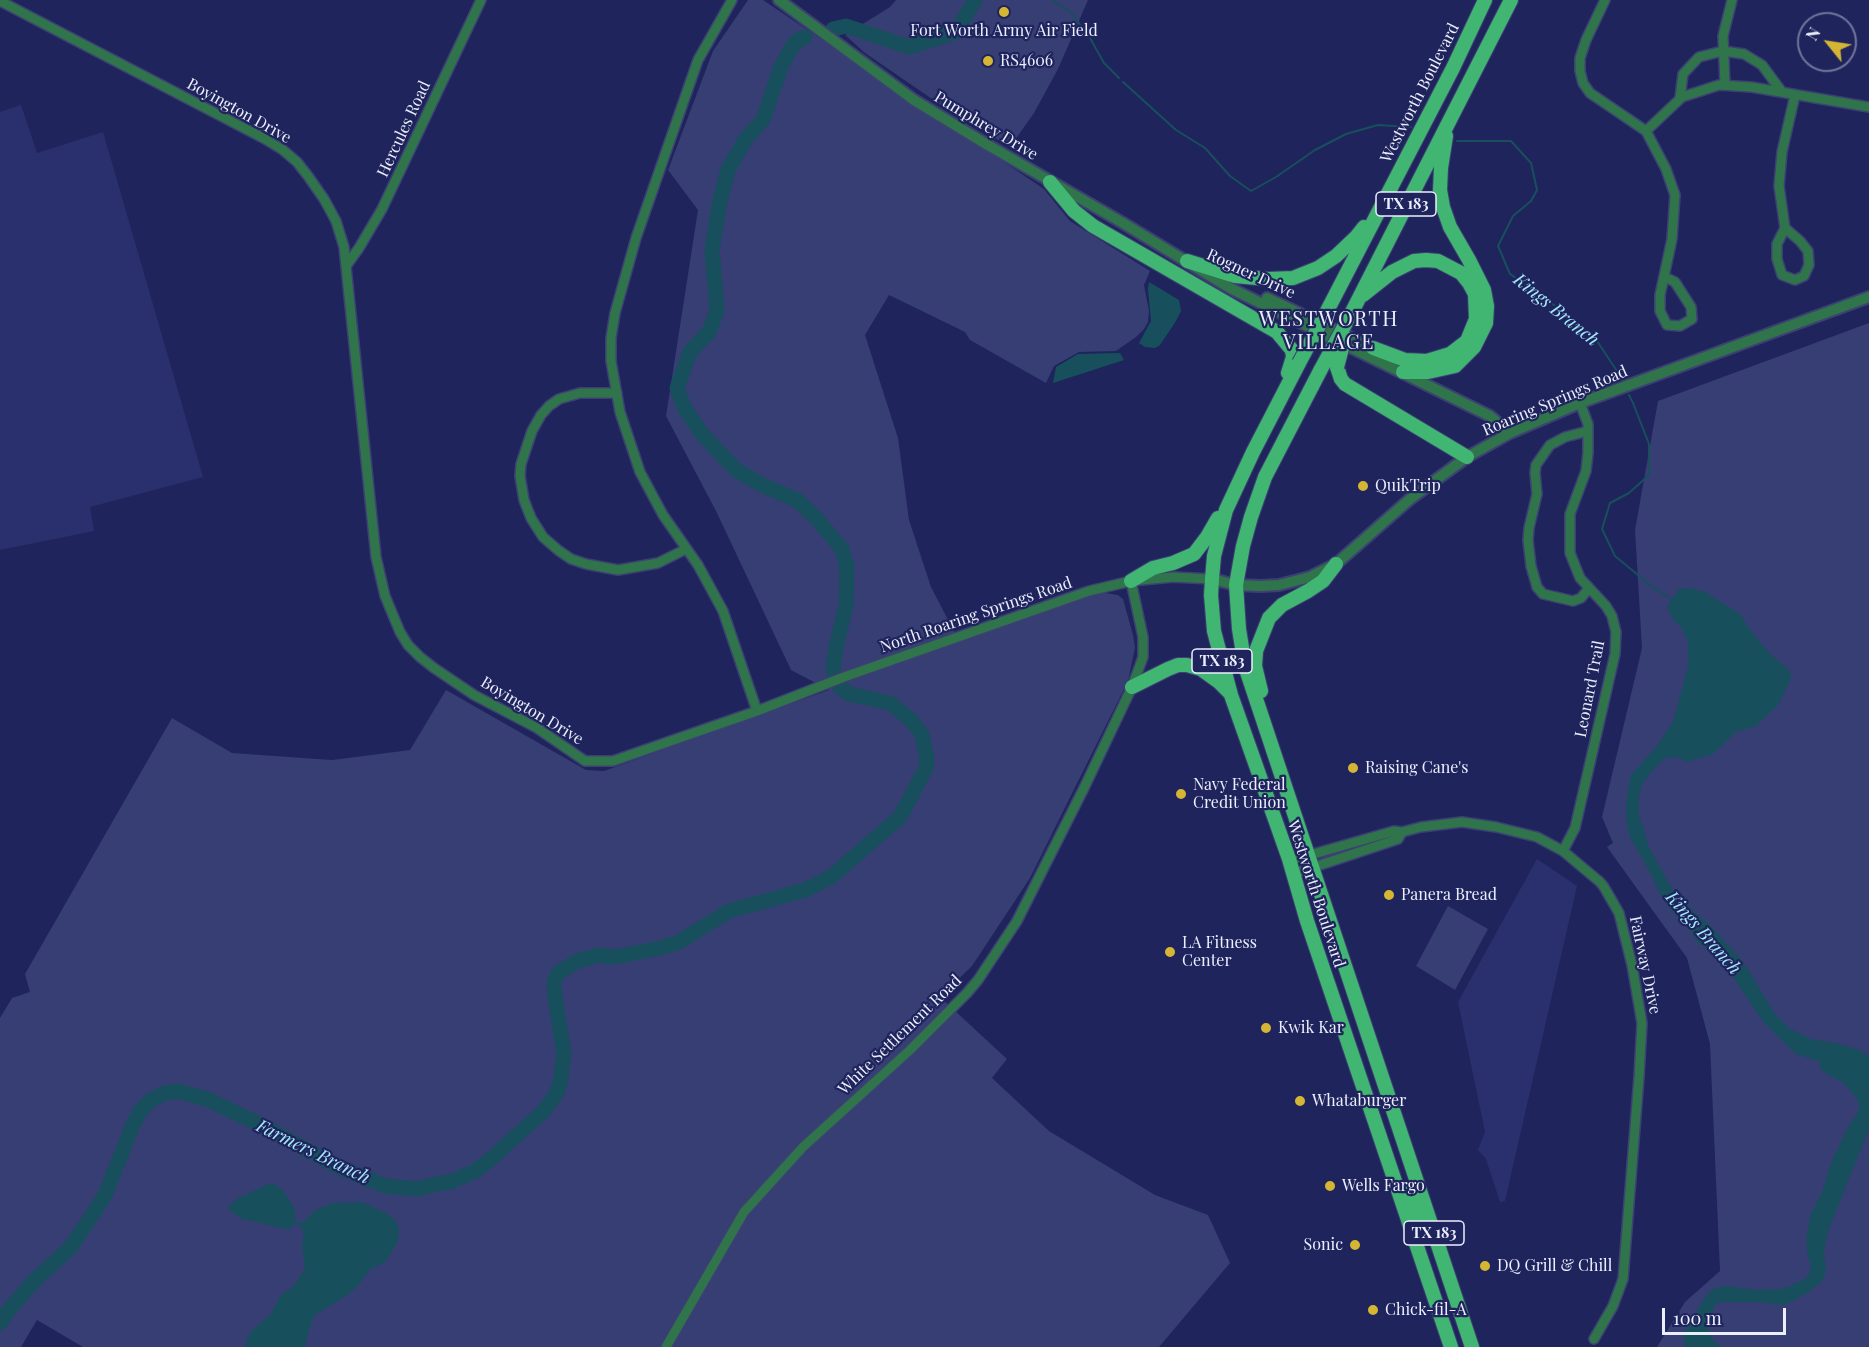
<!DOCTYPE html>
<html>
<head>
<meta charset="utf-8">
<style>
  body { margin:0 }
  #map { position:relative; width:1869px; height:1347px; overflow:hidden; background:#1f245c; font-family:"Playfair Display",serif }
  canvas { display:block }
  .north { position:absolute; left:1797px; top:12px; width:60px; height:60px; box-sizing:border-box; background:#1f245c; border:2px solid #71759c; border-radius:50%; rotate:300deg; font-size:16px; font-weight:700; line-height:24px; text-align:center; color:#ebeffd }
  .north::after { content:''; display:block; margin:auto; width:21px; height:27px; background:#d5b534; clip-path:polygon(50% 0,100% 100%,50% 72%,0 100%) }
  .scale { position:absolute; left:1662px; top:1308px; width:124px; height:27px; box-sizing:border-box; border:3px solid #ebeffd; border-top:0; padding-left:8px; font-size:18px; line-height:21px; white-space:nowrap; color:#ebeffd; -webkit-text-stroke:4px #1f245c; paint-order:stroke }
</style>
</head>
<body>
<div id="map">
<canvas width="1869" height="1347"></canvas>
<div class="north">N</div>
<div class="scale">100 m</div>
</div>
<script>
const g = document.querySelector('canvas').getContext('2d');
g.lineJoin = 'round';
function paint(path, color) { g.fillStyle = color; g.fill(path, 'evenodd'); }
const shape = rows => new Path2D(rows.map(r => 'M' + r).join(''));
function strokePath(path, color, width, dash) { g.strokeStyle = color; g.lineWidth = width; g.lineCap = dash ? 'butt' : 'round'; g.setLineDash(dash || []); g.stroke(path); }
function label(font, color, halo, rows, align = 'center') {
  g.font = font + ' "Playfair Display",serif'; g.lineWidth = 4.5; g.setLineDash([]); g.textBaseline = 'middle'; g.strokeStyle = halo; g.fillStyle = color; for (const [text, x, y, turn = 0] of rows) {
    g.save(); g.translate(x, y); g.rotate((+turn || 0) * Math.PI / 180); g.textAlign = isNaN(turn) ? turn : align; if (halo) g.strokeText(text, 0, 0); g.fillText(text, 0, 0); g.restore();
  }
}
const built = shape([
  [21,105,37,153,103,132,203,477,90,507,94,531,0,550,0,112],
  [1537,859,1577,886,1505,1201,1500,1202,1486,1159,1478,1150,1485,1132,1458,1002]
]);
const green = shape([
  [748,0,763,0,1044,189,1070,221,1150,271,1144,285,1149,311,1148,322,1144,329,1136,337,1116,351,1079,352,1054,366,1046,383,970,340,965,332,889,295,865,335,898,438,909,520,931,587,959,641,1099,592,1118,595,1123,599,1133,635,1135,648,1128,681,1030,878,972,966,940,997,1007,1059,992,1078,1049,1131,1155,1195,1208,1215,1230,1263,1159,1347,83,1347,37,1320,21,1347,0,1347,0,1018,12,998,30,992,25,974,172,718,232,753,332,760,410,750,446,690,586,770,604,771,829,690,791,670,716,511,666,416,698,210,668,170,713,51],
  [896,0,1088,0,1058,69,1034,113,1010,147,954,114,865,53,845,35,890,7],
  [1869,323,1869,1347,1657,1347,1685,1302,1720,1271,1710,1044,1687,958,1607,847,1613,843,1602,817,1642,648,1635,530,1658,401],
  [1448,906,1488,929,1455,990,1416,966]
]);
const water = shape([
  [1149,282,1179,300,1180,305,1181,311,1176,321,1160,345,1155,348,1145,347,1139,343,1151,321,1148,289],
  [1120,353,1124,360,1053,383,1056,367,1078,354],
  [1690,588,1705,592,1740,614,1750,630,1769,653,1791,672,1791,678,1779,704,1756,726,1736,732,1713,754,1686,762,1680,758,1674,757,1664,759,1653,770,1642,784,1639,797,1639,815,1649,847,1671,887,1694,912,1708,923,1737,955,1748,969,1774,1013,1789,1028,1810,1039,1836,1043,1859,1050,1869,1056,1869,1129,1828,1231,1824,1252,1826,1271,1822,1281,1806,1294,1784,1305,1757,1302,1718,1302,1714,1307,1708,1328,1711,1337,1721,1347,1686,1347,1684,1344,1684,1337,1686,1330,1707,1294,1716,1288,1725,1286,1757,1290,1782,1289,1803,1280,1809,1275,1811,1265,1808,1257,1806,1241,1810,1216,1822,1192,1831,1163,1848,1127,1857,1114,1860,1106,1857,1099,1844,1083,1822,1071,1818,1061,1796,1054,1764,1023,1725,965,1712,952,1699,944,1691,932,1670,909,1659,892,1651,874,1630,837,1627,826,1626,802,1631,775,1656,747,1673,722,1688,667,1688,641,1681,627,1674,621,1667,607,1679,589],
  [269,1184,276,1185,282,1189,288,1198,295,1209,295,1221,302,1223,315,1210,333,1203,362,1202,390,1215,397,1223,399,1231,398,1241,386,1261,374,1268,371,1268,358,1286,347,1295,315,1315,311,1323,305,1347,246,1347,247,1339,252,1330,271,1314,280,1296,294,1286,305,1268,302,1246,304,1235,301,1227,294,1224,289,1230,285,1229,240,1218,229,1210,230,1205,238,1198]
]);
const stream = shape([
  [1052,0,1070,11,1090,38,1104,63,1119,78],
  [1123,82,1176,130,1205,148,1230,176,1251,191,1276,177,1315,150,1346,134,1378,125,1411,127],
  [1457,141,1511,141,1531,163,1537,190,1531,201,1513,216,1498,246,1510,274,1549,301,1595,338,1619,374],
  [1629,395,1633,403,1649,444,1649,475,1629,493,1610,503,1602,529,1615,556,1650,585,1673,600]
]);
const river = shape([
  [833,29,846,26,909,47,956,32,975,0],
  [0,1323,8,1311,34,1281,71,1247,89,1220,105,1195,133,1125,141,1110,151,1100,165,1093,178,1091,207,1099,267,1128,340,1168,385,1186,418,1189,436,1184,451,1182,477,1170,493,1157,543,1112,555,1096,560,1084,564,1053,555,998,554,983,557,974,575,962,598,955,614,957,661,948,679,942,729,911,805,890,831,877,900,817,926,768,927,758,922,735,911,720,890,703,849,694,840,687,833,670,836,647,846,606,847,566,842,549,817,519,797,500,764,486,736,470,702,434,685,409,677,388,690,352,709,332,717,311,712,250,720,200,728,170,745,140,763,120,781,67,795,42,805,37]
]);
const minor = shape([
  [732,0,698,60,636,238,615,313,611,338,611,361,620,412,640,472,663,515,698,565,723,611,757,711],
  [1605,0,1586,40,1580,58,1580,71,1583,83,1590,93,1646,131,1666,169,1675,195,1672,239,1660,295,1660,311,1667,325,1680,326,1692,319,1691,307,1675,282,1665,277],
  [0,1,265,139,283,150,297,162,308,176,324,199,336,221,344,247,376,557,385,596,400,632,408,645,420,657,434,668,474,695,537,728,585,761,613,761,757,711,844,677,1089,591,1131,581,1173,577,1212,579],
  [1725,85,1723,36,1732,0],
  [1680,98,1683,74,1699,57,1723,51,1744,54,1762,65,1782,92],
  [1646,131,1682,97,1719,85,1751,87,1869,107],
  [1785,228,1800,241,1808,251,1809,265,1804,276,1795,280,1782,275,1777,259,1777,244,1785,228,1779,186,1782,152,1795,95],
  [346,266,359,248,382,209,481,0],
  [617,393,580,393,559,399,549,406,541,415,532,431,521,464,520,476,524,500,531,518,543,537,558,550,571,559,586,564,618,570,658,563,686,549],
  [1588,431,1565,437,1550,445,1536,465,1535,473,1537,494,1529,528,1528,540,1531,566,1537,587,1543,594,1573,601,1581,598,1589,588],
  [1402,832,1421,827,1462,822,1496,827,1537,837,1563,851,1600,882,1604,887,1619,913,1632,965,1642,1023,1639,1077,1623,1279,1613,1306,1594,1339],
  [1563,851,1575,828,1615,654,1616,632,1612,616,1606,606,1580,578,1570,553,1570,514,1586,471,1588,453,1588,424,1580,403],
  [1289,861,1394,831,1402,832,1398,839,1293,874],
  [666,1347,744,1212,803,1147,910,1050,967,993,978,980,1017,921,1084,788,1132,687,1143,657,1143,637,1131,581]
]);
const tertiary = shape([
  [779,0,914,100,986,144,1123,223,1230,288,1490,416,1510,433],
  [1267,298,1373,348],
  [1212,579,1236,585,1261,586,1279,585,1310,577,1336,564,1410,499,1467,457,1510,433,1580,403,1869,297]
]);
const primary = shape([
  [1050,182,1074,211,1093,226,1277,332,1292,350,1293,357,1288,373],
  [1187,261,1235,276,1268,279,1293,278,1318,268,1336,256,1356,237,1364,227],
  [1363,295,1392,272,1414,261,1426,260,1438,261,1461,273,1469,283,1475,294,1476,319,1467,341,1450,354,1427,361,1405,360,1373,348],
  [1353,310,1511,0],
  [1326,313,1453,68,1485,0],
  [1299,363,1253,452,1226,510,1214,556,1212,579,1211,595,1214,631,1231,695,1289,859,1307,921,1451,1347],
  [1337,367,1341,379,1345,384,1467,457],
  [1321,369,1265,477,1251,517,1243,546,1236,585,1239,629,1245,666,1472,1347],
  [1403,372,1428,372,1455,366,1474,347,1486,323,1487,306,1484,290,1469,260,1450,227,1443,207,1440,190,1441,168,1446,136],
  [1131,581,1153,568,1173,563,1194,554,1207,537,1218,518],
  [1132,687,1168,669,1178,665,1187,665,1201,669,1219,682,1230,693],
  [1261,691,1255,666,1256,651,1269,618,1282,605,1308,591,1323,581,1336,564],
  [1408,1191,1422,1229,1426,1232,1433,1232]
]);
const primaryBridge = shape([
  [1299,363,1326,313],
  [1337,367,1345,337],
  [1321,369,1353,310]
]);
const markers = [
  [1004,12,6,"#d5b534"],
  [988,61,6,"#d5b534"],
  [1363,486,6,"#d5b534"],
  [1353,768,6,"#d5b534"],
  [1181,794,6,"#d5b534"],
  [1389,895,6,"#d5b534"],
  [1170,952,6,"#d5b534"],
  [1266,1028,6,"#d5b534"],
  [1300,1101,6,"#d5b534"],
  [1330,1186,6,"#d5b534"],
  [1355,1245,6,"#d5b534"],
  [1485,1266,6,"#d5b534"],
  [1373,1310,6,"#d5b534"]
];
const shields = [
  [1406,204,60],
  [1222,661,60],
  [1434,1233,60]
];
const shieldNames = [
  ["TX 183",1406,204],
  ["TX 183",1222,661],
  ["TX 183",1434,1233]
];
const poiNames = [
  ["Fort Worth Army Air Field",1004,31,"center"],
  ["RS4606",1000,61],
  ["QuikTrip",1375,486],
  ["Raising Cane's",1365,768],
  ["Navy Federal",1193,785],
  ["Credit Union",1193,803],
  ["Panera Bread",1401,895],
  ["LA Fitness",1182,943],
  ["Center",1182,961],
  ["Kwik Kar",1278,1028],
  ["Whataburger",1312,1101],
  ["Wells Fargo",1342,1186],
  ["Sonic",1343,1245,"right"],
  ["DQ Grill & Chill",1497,1266],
  ["Chick-fil-A",1385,1310]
];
const streetNames = [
  ["Westworth Boulevard",1420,93,-63],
  ["Boyington Drive",239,111,29],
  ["Pumphrey Drive",986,126,31],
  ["Hercules Road",404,129,-65],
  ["Rogner Drive",1251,274,25],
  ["Roaring Springs Road",1555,401,-23],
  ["North Roaring Springs Road",976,615,-19],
  ["Leonard Trail",1590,689,-79],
  ["Boyington Drive",532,711,31],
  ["Westworth Boulevard",1316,894,72],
  ["Fairway Drive",1645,965,78],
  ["White Settlement Road",900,1035,-44]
];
const waterNames = [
  ["Kings Branch",1556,310,39],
  ["Kings Branch",1703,933,49],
  ["Farmers Branch",313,1152,26]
];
const quarterNames = [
  ["WESTWORTH",1329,320],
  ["VILLAGE",1329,343]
];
paint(built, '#2a306d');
paint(green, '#363e74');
paint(water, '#17505c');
strokePath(stream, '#17505c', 2);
strokePath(river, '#17505c', 15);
strokePath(minor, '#3c4073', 12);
strokePath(tertiary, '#3c4073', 14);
strokePath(primary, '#3c4073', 16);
strokePath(minor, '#30744b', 9);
strokePath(tertiary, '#30744b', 10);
strokePath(primary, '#41b572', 14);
strokePath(primaryBridge, '#3c4073', 16, []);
strokePath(primaryBridge, '#41b572', 14);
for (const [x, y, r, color] of markers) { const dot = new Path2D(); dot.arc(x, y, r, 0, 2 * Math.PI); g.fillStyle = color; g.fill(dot); strokePath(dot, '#1f245c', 2); }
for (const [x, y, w] of shields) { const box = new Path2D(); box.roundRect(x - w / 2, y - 12, w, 24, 4.5); g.fillStyle = '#1f245c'; g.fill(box); strokePath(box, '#ebeffd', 1.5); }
label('bold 15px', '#ebeffd', null, shieldNames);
label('16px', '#ebeffd', '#1f245c', poiNames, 'left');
label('16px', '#ebeffd', '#1f245c', streetNames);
label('italic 18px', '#a4e9fa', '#1f245c', waterNames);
g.letterSpacing = '1.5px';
label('20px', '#ebeffd', '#1f245c', quarterNames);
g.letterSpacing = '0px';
</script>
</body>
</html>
